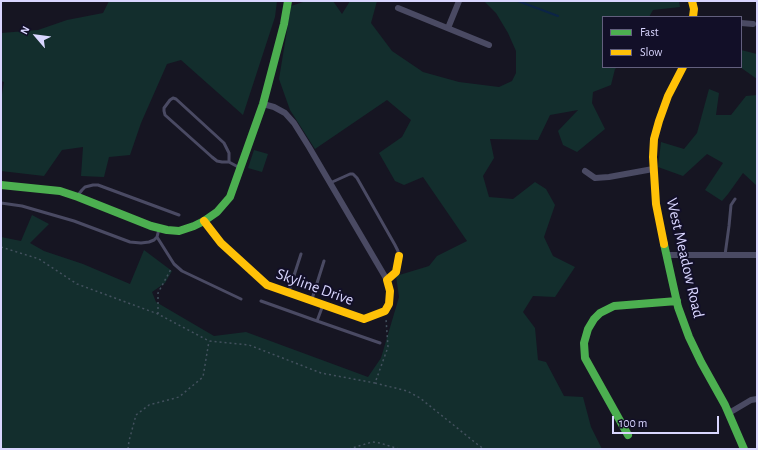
<!DOCTYPE html>
<html>
<head>
<meta charset="utf-8">
<style>
  body { margin:0 }
  #map { position:relative; width:758px; height:450px; overflow:hidden; background:#161522; font-family:"Alegreya Sans",sans-serif }
  canvas { display:block }
  .frame { position:absolute; inset:0; border:2px solid #d9d6ff; pointer-events:none }
  .legend { position:absolute; left:602px; top:16px; width:140px; height:52px; box-sizing:border-box; background:#120f28; border:1px solid #625f7e; margin:0; padding:5px 7px; list-style:none; font-size:12px; color:#d9d6ff }
  .legend li { display:flex; align-items:center; gap:8px; height:20px }
  .legend b { width:20px; border:1px solid #625f7e }
  .north { position:absolute; left:16px; top:16px; width:40px; height:40px; -webkit-text-stroke:3px #120f28; paint-order:stroke; rotate:298deg; font-size:11px; font-weight:700; line-height:16px; text-align:center; color:#d9d6ff }
  .north::after { content:''; display:block; margin:auto; width:14px; height:18px; background:#d9d6ff; clip-path:polygon(50% 0,100% 100%,50% 72%,0 100%) }
  .scale { position:absolute; left:612px; top:416px; width:107px; height:18px; box-sizing:border-box; border:2px solid #d9d6ff; border-top:0; padding-left:5px; font-size:12px; line-height:14px; white-space:nowrap; color:#d9d6ff; -webkit-text-stroke:3px #120f28; paint-order:stroke }
</style>
</head>
<body>
<div id="map">
<canvas width="758" height="450"></canvas>
<div class="frame"></div>
<ul class="legend">
<li><b style="height:5px;background:#4caf50"></b>Fast</li>
<li><b style="height:5px;background:#ffc107"></b>Slow</li>
</ul>
<div class="north">N</div>
<div class="scale">100 m</div>
</div>
<script>
const g = document.querySelector('canvas').getContext('2d');
g.lineJoin = 'round';
function paint(path, color) { g.fillStyle = color; g.fill(path, 'evenodd'); }
const shape = rows => new Path2D(rows.map(r => 'M' + r).join(''));
function strokePath(path, color, width, dash) { g.strokeStyle = color; g.lineWidth = width; g.lineCap = dash ? 'butt' : 'round'; g.setLineDash(dash || []); g.stroke(path); }
function label(font, color, halo, rows, align = 'center') {
  g.font = font + ' "Alegreya Sans",sans-serif'; g.lineWidth = 4; g.setLineDash([]); g.textBaseline = 'middle'; g.strokeStyle = halo; g.fillStyle = color; for (const [text, x, y, turn = 0] of rows) {
    g.save(); g.translate(x, y); g.rotate((+turn || 0) * Math.PI / 180); g.textAlign = isNaN(turn) ? turn : align; if (halo) g.strokeText(text, 0, 0); g.fillText(text, 0, 0); g.restore();
  }
}
const green = shape([
  [109,1,277,1,275,17,243,115,181,60,167,64,141,123,130,155,109,157,104,177,81,176,83,147,62,150,44,176,1,171,1,100,4,82,1,81,1,33,38,30,67,20,103,13],
  [306,1,333,1,342,14,350,1,377,1,371,23,392,51,423,72,459,82,499,87,512,81,516,73,516,51,508,33,496,13,484,1,679,1,680,7,653,10,649,17,603,17,603,67,618,67,615,69,611,85,593,92,592,103,605,129,577,152,563,145,558,131,578,110,550,115,538,140,490,139,494,158,483,176,489,197,513,199,535,182,546,189,555,205,544,237,553,256,575,267,555,297,533,296,523,312,535,328,538,360,546,362,564,396,583,397,591,427,602,449,1,449,1,237,21,241,32,215,49,224,30,243,44,251,83,264,130,284,144,250,172,271,165,283,152,292,156,302,214,336,246,332,368,377,381,358,399,297,396,276,429,266,437,256,467,241,423,177,404,185,395,181,379,153,402,137,411,120,387,100,315,149,290,110,279,79,291,6],
  [741,50,757,54,757,79,740,67],
  [709,89,719,93,716,115,731,115,746,96,757,95,757,186,743,173,728,194,722,201,705,190,723,163,707,154,683,176,658,167,661,142,684,149,697,133],
  [254,150,268,154,262,172,248,168]
]);
const stream = shape([
  [518,1,558,16]
]);
const path = shape([
  [1,247,39,259,77,284,158,314,209,341,249,345,321,373,375,383,388,347,386,319],
  [158,314,158,293,171,269],
  [375,383,407,391,420,398,477,444,484,449],
  [1,448,3,449],
  [128,449,129,441,136,415,149,405,179,397,203,377,209,341],
  [349,449,372,442,380,443,399,449]
]);
const lane = shape([
  [229,162,229,153,224,143,176,99,173,98,170,100,164,108,164,111,165,115,212,157,217,161,222,162,229,162,240,168],
  [330,183,350,174,353,174,357,178,395,245,398,251,399,256],
  [78,195,82,190,85,187,93,185,98,185,179,215],
  [1,203,22,206,74,221,130,242,141,243,149,242,154,240,157,237,159,229],
  [157,237,174,264,182,271,241,299],
  [725,255,729,226,731,205,735,199],
  [289,291,301,254],
  [312,299,324,261],
  [261,301,317,321],
  [323,305,317,321,380,343]
]);
const street = shape([
  [398,8,489,45],
  [741,23,753,24],
  [448,28,459,1],
  [263,104,274,107,285,113,294,123,309,147,387,280],
  [585,171,595,178,609,177,653,169],
  [667,255,757,255],
  [729,413,751,400,757,399]
]);
const fast = shape([
  [1,185,60,191,78,197,151,226,167,230,179,231,194,226,204,221,217,212,230,197,263,104,284,24,288,1],
  [664,244,678,307,689,337,701,362,725,405,744,449],
  [628,435,585,358,584,343,588,329,594,319,600,313,614,306,677,301]
]);
const slow = shape([
  [692,1,694,9,693,17],
  [204,221,221,243,267,285,364,319,385,311,389,304,390,291,387,280,396,272,399,256],
  [664,244,656,204,653,157,654,139,659,121,668,96,683,67]
]);
const streetNames = [
  ["West Meadow Road",685,258,77],
  ["Skyline Drive",315,287,20]
];
paint(green, '#132e2d');
strokePath(stream, '#0c2447', 2);
strokePath(path, '#43515e', 1.5, [2, 3]);
strokePath(lane, '#4a4a63', 3);
strokePath(street, '#4a4a63', 6);
strokePath(fast, '#4caf50', 8);
strokePath(slow, '#ffc107', 8);
label('16px', '#d9d6ff', '#120f28', streetNames);
</script>
</body>
</html>
